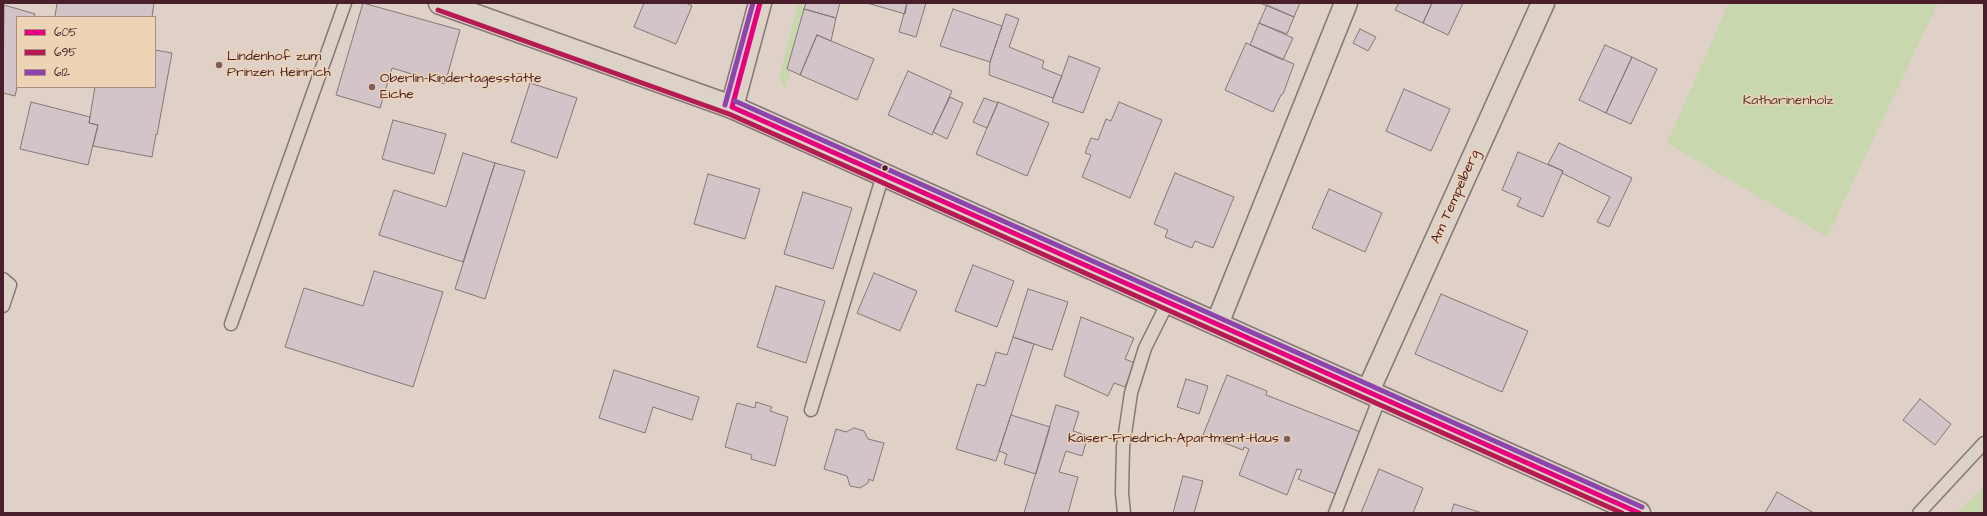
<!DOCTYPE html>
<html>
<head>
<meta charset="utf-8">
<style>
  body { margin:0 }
  #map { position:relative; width:1987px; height:516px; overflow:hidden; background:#dfd1c8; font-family:"Architects Daughter",sans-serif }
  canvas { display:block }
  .frame { position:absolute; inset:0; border:4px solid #4a1f2b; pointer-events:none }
  .legend { position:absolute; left:16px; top:16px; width:140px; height:72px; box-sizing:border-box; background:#edd4b5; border:1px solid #ac8c7e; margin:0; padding:5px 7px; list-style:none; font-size:12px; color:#4a1f2b }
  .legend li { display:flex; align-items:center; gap:8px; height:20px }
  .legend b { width:20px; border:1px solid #ac8c7e }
</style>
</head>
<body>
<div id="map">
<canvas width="1987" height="516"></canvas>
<div class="frame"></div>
<ul class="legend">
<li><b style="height:5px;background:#e5007d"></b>605</li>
<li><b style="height:5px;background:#b51b52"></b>695</li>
<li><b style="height:5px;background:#8e44ad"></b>612</li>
</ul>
</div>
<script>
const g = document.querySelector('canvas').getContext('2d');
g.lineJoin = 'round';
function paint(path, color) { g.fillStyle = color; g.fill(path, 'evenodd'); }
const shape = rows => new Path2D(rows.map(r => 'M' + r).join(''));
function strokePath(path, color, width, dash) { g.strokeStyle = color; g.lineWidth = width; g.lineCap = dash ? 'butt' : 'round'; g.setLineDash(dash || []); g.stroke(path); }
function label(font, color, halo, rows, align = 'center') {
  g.font = font + ' "Architects Daughter",sans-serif'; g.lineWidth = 3; g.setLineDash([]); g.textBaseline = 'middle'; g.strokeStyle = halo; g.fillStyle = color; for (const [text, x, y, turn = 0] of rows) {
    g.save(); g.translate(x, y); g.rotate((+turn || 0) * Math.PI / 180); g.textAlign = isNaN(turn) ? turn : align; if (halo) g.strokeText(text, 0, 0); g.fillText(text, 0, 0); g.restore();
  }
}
const green = shape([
  [798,3,806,3,787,69,791,71,785,89,779,77],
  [1729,3,1938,3,1827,237,1667,143],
  [1983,487,1984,513,1957,513]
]);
const building = shape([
  [57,3,154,3,152,17,55,17,57,3],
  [363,3,460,30,445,84,392,68,380,108,336,95,363,3],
  [644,3,686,3,692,6,676,44,634,27,644,3],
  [806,3,840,3,836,18,804,9,806,3],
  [867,3,907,3,905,14,867,3],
  [907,3,926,3,916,37,899,32,907,3],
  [1260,3,1300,3,1294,17,1260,3],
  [1399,3,1432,3,1423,23,1395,10,1399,3],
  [1432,3,1463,3,1448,35,1423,23,1432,3],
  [4,5,35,14,34,17,17,17,17,87,15,96,3,93,4,5],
  [1267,5,1294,17,1287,34,1259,23,1267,5],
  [804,9,836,18,831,41,817,35,800,75,787,69,804,9],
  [953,9,1002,26,990,62,940,46,953,9],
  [1006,14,1019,19,1009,47,1044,61,1042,68,1062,76,1053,98,989,75,990,62,1006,14],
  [1259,23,1293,38,1283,60,1250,45,1259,23],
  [1360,29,1376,37,1368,51,1353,43,1360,29],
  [817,35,874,59,857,100,800,75,817,35],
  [1246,43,1294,64,1283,94,1281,95,1273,112,1225,90,1246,43],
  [1605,45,1632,57,1606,113,1579,100,1605,45],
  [155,50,172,53,157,135,156,134,152,157,93,146,98,125,89,123,95,87,155,87,155,50],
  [1069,56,1100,68,1083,113,1052,102,1069,56],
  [1632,57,1657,69,1631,124,1606,113,1632,57],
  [908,71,952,91,932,135,888,115,908,71],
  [530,83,577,98,557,158,511,142,530,83],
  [1404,89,1450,109,1431,151,1386,131,1404,89],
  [950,97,963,103,947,139,933,132,950,97],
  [984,98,998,103,987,128,973,122,984,98],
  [31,102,90,117,89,123,98,125,88,165,20,149,31,102],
  [998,102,1049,123,1027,176,976,154,998,102],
  [1119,102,1162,120,1130,198,1082,177,1091,155,1085,153,1091,138,1098,140,1106,119,1111,121,1119,102],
  [393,120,446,134,434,174,382,159,393,120],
  [1559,143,1632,178,1609,227,1597,222,1610,197,1562,173,1563,171,1548,164,1559,143],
  [1518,152,1563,171,1543,217,1517,206,1521,198,1502,190,1518,152],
  [463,153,495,163,463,262,379,235,394,190,446,207,463,153],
  [495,163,525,171,485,299,455,289,495,163],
  [1175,173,1234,197,1213,248,1195,241,1192,248,1165,237,1168,230,1154,224,1175,173],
  [708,174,760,189,745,239,694,224,708,174],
  [1329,189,1382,213,1365,252,1312,228,1329,189],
  [803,192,852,208,833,269,784,254,803,192],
  [973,265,1014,281,997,327,955,311,973,265],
  [374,271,443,292,413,387,285,347,304,288,363,306,374,271],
  [874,273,917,291,900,331,857,313,874,273],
  [776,286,825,301,806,363,757,347,776,286],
  [1028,289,1068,302,1052,350,1013,337,1028,289],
  [1441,294,1528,331,1502,392,1415,354,1441,294],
  [1081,317,1134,338,1125,359,1135,363,1125,387,1114,383,1108,396,1064,376,1081,317],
  [1013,337,1034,344,996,461,956,449,977,384,985,386,996,352,1007,355,1013,337],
  [614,370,699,397,692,420,653,407,645,433,599,418,614,370],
  [1227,375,1267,391,1266,395,1363,433,1338,495,1298,479,1302,470,1297,469,1287,495,1239,475,1249,449,1244,447,1243,450,1203,435,1227,375],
  [1186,379,1208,386,1199,414,1177,407,1186,379],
  [1920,399,1951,424,1935,445,1903,420,1920,399],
  [756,402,772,407,770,411,788,417,775,466,751,459,752,455,725,447,737,403,755,408,756,402],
  [1056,405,1079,412,1073,431,1088,436,1082,456,1066,451,1059,472,1078,477,1068,513,1024,513,1056,405],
  [1011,415,1050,427,1036,474,1004,464,1007,454,999,451,1011,415],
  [854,428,864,431,868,439,884,443,873,481,869,479,868,483,860,488,850,486,847,476,824,469,836,429,846,432,854,428],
  [1379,469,1423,488,1413,513,1361,513,1379,469],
  [1183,476,1203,481,1194,513,1173,513,1183,476],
  [1777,492,1814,513,1765,513,1777,492],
  [1454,504,1482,513,1451,513,1454,504]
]);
const lane = shape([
  [3,279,10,285,3,306],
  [231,324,345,3],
  [811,410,883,175],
  [1124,513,1122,493,1123,447,1131,393,1145,348,1168,302],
  [1335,513,1380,397],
  [1919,513,1984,443]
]);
const street = shape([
  [732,107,760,3],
  [1217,324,1346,3],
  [1368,391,1543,3]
]);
const secondary = shape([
  [440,3,732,107,1639,513]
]);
const bus1 = shape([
  [732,107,1639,513],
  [732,107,760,3]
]);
const bus2 = shape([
  [438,10,729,114,1622,513]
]);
const bus3 = shape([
  [735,101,1642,507],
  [725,105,753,3]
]);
const markers = [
  [219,65,4,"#7e5d62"],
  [372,87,4,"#7e5d62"],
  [885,168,3.5,"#4a1f2b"],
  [1287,439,4,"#7e5d62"]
];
const poiNames = [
  ["Lindenhof zum",227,57],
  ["Prinzen Heinrich",227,73],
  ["Oberlin-Kindertagesstätte",380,79],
  ["Eiche",380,95],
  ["Kaiser-Friedrich-Apartment-Haus",1279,439,"right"]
];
const parkNames = [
  ["Katharinenholz",1788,101]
];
const streetNames = [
  ["Am Tempelberg",1456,197,-66]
];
paint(green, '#c8d7ad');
paint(building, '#d2c4c8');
strokePath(building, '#857775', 1);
strokePath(lane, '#857775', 15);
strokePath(street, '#857775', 25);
strokePath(secondary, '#857775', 25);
strokePath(lane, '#dcd2c7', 12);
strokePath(street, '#dcd2c7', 22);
strokePath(secondary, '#dcd2c7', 22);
strokePath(bus1, '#e5007d', 5);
strokePath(bus2, '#b51b52', 5);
strokePath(bus3, '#8e44ad', 5);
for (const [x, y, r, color] of markers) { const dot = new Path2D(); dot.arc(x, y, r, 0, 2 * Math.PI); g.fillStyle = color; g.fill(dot); strokePath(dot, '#edd4b5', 1.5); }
label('14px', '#4a1f2b', '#edd4b5', poiNames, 'left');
label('14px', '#5a3b3b', '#edd4b5', parkNames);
label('14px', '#4a1f2b', '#edd4b5', streetNames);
</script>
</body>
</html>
